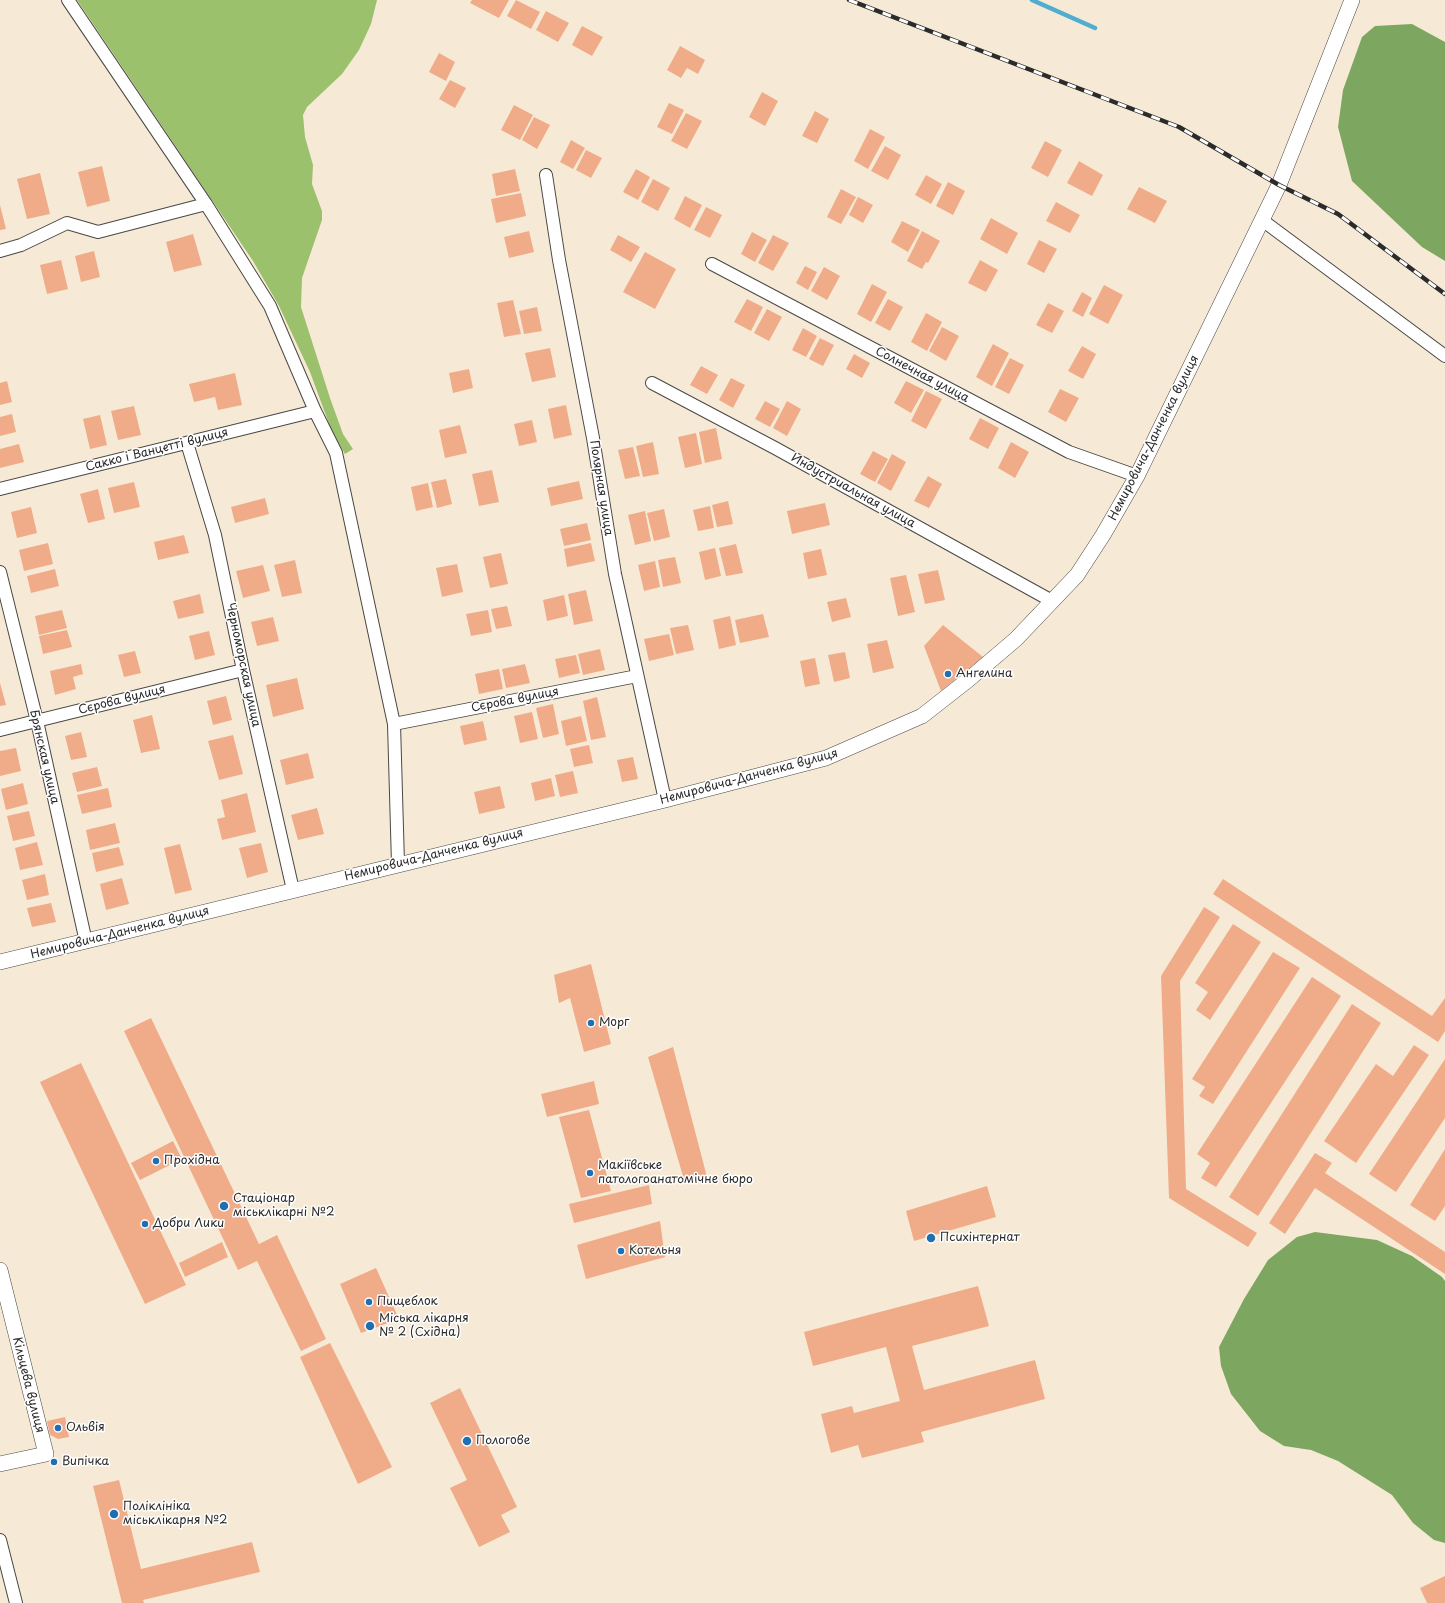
<!DOCTYPE html>
<html>
<head>
<meta charset="utf-8">
<style>
  body { margin:0 }
  canvas { display:block; background:#f6ead6 }
</style>
</head>
<body>
<canvas width="1445" height="1603"></canvas>
<script>
const g = document.querySelector('canvas').getContext('2d');
g.lineJoin = 'round';
function paint(path, color) { g.fillStyle = color; g.fill(path, 'evenodd'); }
const shape = rows => new Path2D(rows.map(r => 'M' + r).join(''));
function strokePath(path, color, width, dash) { g.strokeStyle = color; g.lineWidth = width; g.lineCap = dash ? 'butt' : 'round'; g.setLineDash(dash || []); g.stroke(path); }
function label(font, color, halo, rows, align = 'center') {
  g.font = font + ' "Playpen Sans",sans-serif'; g.lineWidth = 3; g.setLineDash([]); g.textBaseline = 'middle'; g.strokeStyle = halo; g.fillStyle = color; for (const [text, x, y, turn = 0] of rows) {
    g.save(); g.translate(x, y); g.rotate((+turn || 0) * Math.PI / 180); g.textAlign = isNaN(turn) ? turn : align; if (halo) g.strokeText(text, 0, 0); g.fillText(text, 0, 0); g.restore();
  }
}
const green = shape([
  [77,0,377,0,371,24,359,50,342,74,307,107,303,115,305,137,313,165,312,184,322,211,322,220,302,278,301,307,330,398,343,434,353,449,345,454,332,432,310,372,279,306,253,261]
]);
const forest = shape([
  [1412,24,1445,42,1445,261,1422,247,1352,181,1338,127,1343,90,1362,37,1375,26],
  [1315,1232,1377,1240,1412,1256,1442,1277,1445,1281,1445,1543,1434,1540,1413,1523,1392,1495,1338,1461,1311,1450,1284,1446,1260,1431,1231,1394,1221,1366,1219,1347,1244,1299,1268,1260,1297,1237]
]);
const stream = shape([
  [1032,0,1095,28]
]);
const building = shape([
  [472,0,509,0,499,18,470,3],
  [516,0,540,12,531,29,507,16],
  [546,11,569,23,558,42,536,30],
  [582,26,603,37,592,56,572,45],
  [680,46,705,60,698,74,687,68,681,78,667,70],
  [439,53,455,62,446,81,429,72],
  [450,80,466,88,455,108,439,99],
  [762,92,778,101,765,126,749,117],
  [669,103,684,110,672,134,657,127],
  [514,105,533,115,520,140,501,130],
  [815,111,829,119,817,143,802,136],
  [686,113,702,121,687,149,671,141],
  [534,117,550,125,537,149,522,140],
  [870,129,885,137,868,169,854,161],
  [571,140,585,148,573,169,560,162],
  [1045,141,1062,150,1048,177,1031,168],
  [885,146,901,155,888,180,871,171],
  [586,150,602,158,591,178,576,170],
  [1079,161,1103,175,1092,196,1067,183],
  [102,166,110,201,87,207,78,172],
  [515,169,520,191,496,196,492,174],
  [636,169,650,177,638,200,623,192],
  [40,173,50,214,27,219,17,179],
  [926,175,942,184,931,204,915,195],
  [653,179,670,188,658,211,641,202],
  [948,182,965,191,953,215,936,206],
  [1139,187,1167,201,1155,223,1127,209],
  [841,189,856,197,841,224,827,217],
  [521,193,526,216,496,223,491,199],
  [685,196,702,205,690,228,674,219],
  [858,197,873,205,863,223,849,215],
  [1056,202,1080,215,1070,233,1046,221],
  [0,205,6,229,0,230],
  [706,207,722,215,710,238,694,230],
  [991,218,1018,233,1007,254,980,239],
  [902,221,920,230,908,252,891,242],
  [529,231,534,252,509,258,504,237],
  [922,231,940,241,928,263,926,262,922,269,907,261],
  [752,232,767,240,755,262,741,254],
  [193,234,202,265,174,272,166,242],
  [618,235,640,247,631,262,610,250],
  [773,235,789,243,773,271,758,263],
  [1039,240,1057,249,1044,273,1027,264],
  [94,251,100,277,81,282,75,256],
  [645,252,676,269,655,309,623,292],
  [61,260,68,289,47,294,40,265],
  [980,260,998,270,986,292,968,283],
  [805,266,817,272,808,290,796,283],
  [824,267,840,276,827,300,811,291],
  [872,284,887,292,871,322,857,314],
  [1104,285,1123,295,1108,324,1089,314],
  [1082,292,1092,298,1083,317,1072,311],
  [747,299,763,307,751,331,734,322],
  [888,299,903,307,890,331,875,323],
  [513,300,521,334,504,337,497,303],
  [1048,303,1064,311,1052,333,1036,325],
  [537,307,542,331,524,334,519,311],
  [767,309,782,317,769,341,754,333],
  [926,313,942,322,927,351,911,342],
  [942,327,959,336,946,361,929,351],
  [803,328,817,336,806,357,792,350],
  [820,338,834,345,823,366,809,359],
  [993,344,1009,353,992,386,976,377],
  [1082,346,1096,354,1083,379,1068,371],
  [550,348,556,377,532,382,525,353],
  [854,354,870,363,862,378,846,369],
  [1010,358,1024,365,1009,394,995,387],
  [701,366,718,375,707,394,690,385],
  [469,369,473,388,453,393,449,373],
  [235,373,242,405,218,410,215,397,194,402,189,384],
  [731,378,745,385,733,408,719,400],
  [7,381,12,402,0,405,0,383],
  [906,381,924,390,911,413,894,403],
  [1060,389,1079,398,1066,422,1048,412],
  [926,391,942,399,926,429,911,421],
  [765,401,780,409,770,427,755,419],
  [787,401,801,409,787,436,773,428],
  [566,405,572,435,554,439,548,409],
  [134,406,141,435,118,440,111,411],
  [12,414,16,432,0,436,0,417],
  [100,415,107,445,90,449,83,419],
  [980,418,999,428,988,449,969,439],
  [532,420,537,442,519,446,514,424],
  [460,425,467,453,445,458,439,430],
  [716,428,722,459,705,463,699,432],
  [696,433,702,464,685,468,678,437],
  [653,442,659,474,643,477,636,446],
  [1011,442,1029,452,1015,478,998,468],
  [19,444,24,462,0,468,0,449],
  [633,447,640,476,625,479,618,450],
  [873,451,888,459,875,482,860,474],
  [892,454,906,462,891,491,877,483],
  [492,470,499,502,479,506,472,474],
  [928,476,942,484,929,508,914,501],
  [446,479,452,504,437,508,431,482],
  [579,481,583,499,551,506,547,488],
  [134,482,140,507,114,513,108,488],
  [428,483,433,507,416,511,411,487],
  [98,489,105,519,88,523,80,494],
  [265,498,269,514,235,523,231,507],
  [728,501,733,524,717,527,712,505],
  [825,503,830,525,792,534,787,511],
  [710,506,714,528,698,531,693,510],
  [31,507,37,533,17,538,11,512],
  [664,509,670,537,654,541,647,513],
  [645,511,651,541,635,545,628,515],
  [587,523,591,540,564,546,560,529],
  [184,535,189,553,158,560,154,542],
  [48,543,53,564,24,571,19,550],
  [591,543,595,561,567,567,564,549],
  [736,544,743,573,726,576,719,548],
  [715,548,721,576,705,580,699,552],
  [821,549,827,575,808,579,803,553],
  [501,553,508,584,490,588,483,557],
  [675,557,681,583,663,587,658,560],
  [295,560,302,593,282,597,274,565],
  [655,561,660,587,644,591,638,565],
  [457,564,463,592,442,597,436,568],
  [263,565,270,591,243,598,236,571],
  [55,569,59,586,31,593,27,576],
  [938,570,945,600,925,604,918,574],
  [906,575,915,612,898,616,890,578],
  [586,590,593,621,574,625,568,594],
  [200,594,204,613,178,619,173,601],
  [564,595,568,616,547,621,543,600],
  [846,598,851,617,832,622,827,602],
  [507,606,512,626,496,629,491,609],
  [62,610,67,628,39,635,35,616],
  [488,610,492,632,471,636,466,614],
  [763,614,769,637,740,643,735,620],
  [730,616,736,645,719,649,713,620],
  [273,617,279,641,257,646,251,622],
  [688,625,694,650,676,654,670,628],
  [943,625,983,657,941,691,924,646],
  [67,630,72,647,43,654,39,636],
  [209,631,215,655,195,660,189,636],
  [669,634,674,655,649,661,644,639],
  [887,640,894,668,873,673,867,644],
  [600,649,605,670,583,675,578,654],
  [135,651,141,673,124,677,118,655],
  [845,652,850,678,834,682,828,655],
  [576,655,580,673,559,678,555,659],
  [815,658,820,684,805,687,800,661],
  [81,664,83,674,73,677,76,689,55,695,50,671],
  [525,664,530,683,506,688,502,669],
  [499,669,503,689,479,694,475,674],
  [297,678,304,709,273,717,266,685],
  [0,683,6,705,0,706],
  [226,696,232,720,213,725,207,701],
  [597,697,606,737,591,740,583,701],
  [553,704,559,734,543,738,536,708],
  [532,712,538,739,520,743,514,716],
  [152,715,160,749,141,753,133,720],
  [581,716,587,741,566,746,561,721],
  [483,721,487,740,464,745,460,726],
  [81,732,87,757,71,760,65,736],
  [233,735,243,774,219,780,208,741],
  [589,745,593,763,574,767,570,749],
  [16,748,21,771,0,776,0,751],
  [308,753,314,778,286,785,280,760],
  [633,757,638,779,622,782,617,760],
  [97,767,102,786,77,792,72,773],
  [573,771,578,793,560,797,555,775],
  [551,778,555,796,535,801,531,783],
  [23,783,28,804,6,810,1,789],
  [500,786,505,808,479,814,474,792],
  [108,788,112,807,82,814,77,795],
  [247,793,256,832,222,840,217,819,225,817,221,800],
  [317,808,324,834,298,840,291,815],
  [29,811,35,836,13,841,7,816],
  [115,823,120,843,90,850,86,830],
  [37,842,43,865,20,870,15,848],
  [261,843,268,872,247,878,239,848],
  [180,844,192,890,175,894,164,848],
  [119,847,124,865,96,872,92,853],
  [45,874,49,895,27,900,22,880],
  [122,878,129,904,106,910,100,884],
  [1223,879,1432,1016,1445,998,1445,1031,1438,1042,1213,894],
  [51,903,56,922,32,927,27,908],
  [1204,907,1220,917,1180,981,1186,1189,1257,1233,1248,1247,1169,1198,1161,976],
  [1233,924,1261,942,1210,1020,1196,1010,1208,992,1195,983],
  [1273,952,1300,968,1213,1104,1199,1096,1205,1087,1192,1079],
  [591,964,611,1044,584,1052,570,998,559,1003,554,975],
  [1312,977,1341,996,1216,1187,1201,1178,1210,1163,1197,1154],
  [1352,1004,1381,1023,1258,1216,1229,1197],
  [151,1018,259,1244,277,1235,326,1339,301,1351,257,1261,238,1270,124,1031],
  [1414,1045,1429,1055,1356,1163,1324,1141,1376,1064,1393,1076],
  [673,1047,707,1177,685,1183,648,1057],
  [1445,1059,1445,1118,1396,1192,1369,1174],
  [81,1063,186,1285,145,1304,40,1082],
  [594,1081,599,1104,547,1117,541,1094],
  [589,1110,611,1191,581,1198,559,1117],
  [173,1141,182,1159,140,1180,131,1163],
  [1445,1149,1445,1206,1435,1221,1410,1205],
  [1315,1153,1332,1163,1325,1173,1445,1252,1445,1274,1315,1188,1285,1234,1269,1223],
  [649,1185,652,1204,574,1223,569,1204],
  [987,1186,996,1217,914,1241,906,1211],
  [660,1221,665,1257,586,1279,577,1245],
  [222,1242,228,1257,185,1277,179,1263],
  [376,1268,399,1319,361,1333,340,1284],
  [978,1286,989,1326,912,1346,924,1390,1035,1360,1045,1399,921,1432,924,1442,862,1458,858,1445,831,1453,821,1414,852,1406,854,1413,900,1401,886,1347,813,1366,804,1332],
  [330,1343,392,1467,358,1484,300,1357],
  [460,1388,517,1507,501,1515,510,1532,479,1547,450,1488,467,1480,430,1403],
  [65,1417,69,1437,58,1439,50,1435,47,1421],
  [119,1480,141,1569,252,1542,260,1572,143,1600,144,1603,122,1603,93,1486],
  [1445,1576,1445,1603,1427,1603,1420,1588]
]);
const minor = shape([
  [68,0,206,204,270,306,315,411,336,453,394,724,398,864],
  [546,175,559,260,593,438,615,574,665,800],
  [1262,220,1445,356],
  [0,251,21,245,67,223,98,232,206,204],
  [712,264,1069,452,1137,476],
  [652,383,775,448,1052,601],
  [187,443,215,535,243,670,293,890],
  [0,489,315,411],
  [0,572,37,721,86,942],
  [394,724,637,676],
  [0,730,243,670],
  [0,1540,16,1603]
]);
const tertiary = shape([
  [0,962,665,800,826,758,922,716,968,680,1016,639,1077,575,1103,535,1137,476,1279,185,1352,0],
  [0,1270,46,1454,0,1464]
]);
const rail = shape([
  [849,0,1179,127,1279,185,1338,214,1445,294]
]);
const markers = [
  [948,674,4,"#1f6fb2"],
  [591,1023,4,"#1f6fb2"],
  [156,1161,4,"#1f6fb2"],
  [590,1173,4,"#1f6fb2"],
  [224,1206,5,"#1f6fb2"],
  [145,1224,4,"#1f6fb2"],
  [931,1238,5,"#1f6fb2"],
  [621,1251,4,"#1f6fb2"],
  [369,1302,4,"#1f6fb2"],
  [370,1326,5,"#1f6fb2"],
  [58,1428,4,"#1f6fb2"],
  [467,1441,5,"#1f6fb2"],
  [54,1462,4,"#1f6fb2"],
  [114,1514,5,"#1f6fb2"]
];
const streetNames = [
  ["Солнечная улица",922,375,28],
  ["Немировича-Данченка вулиця",1154,438,-63],
  ["Сакко і Ванцетті вулиця",157,450,-14],
  ["Полярная улица",601,488,81],
  ["Индустриальная улица",853,491,29],
  ["Черноморская улица",243,665,78],
  ["Сєрова вулиця",122,700,-14],
  ["Сєрова вулиця",515,700,-11],
  ["Брянская улица",44,757,77],
  ["Немировича-Данченка вулиця",749,777,-15],
  ["Немировича-Данченка вулиця",434,855,-14],
  ["Немировича-Данченка вулиця",120,933,-14],
  ["Кільцева вулиця",28,1385,76]
];
const poiNames = [
  ["Ангелина",956,674],
  ["Морг",599,1023],
  ["Прохідна",164,1161],
  ["Макіївське",598,1166],
  ["патологоанатомічне бюро",598,1180],
  ["Стаціонар",233,1199],
  ["міськлікарні №2",233,1213],
  ["Добри Лики",153,1224],
  ["Психінтернат",940,1238],
  ["Котельня",629,1251],
  ["Пищеблок",377,1302],
  ["Міська лікарня",379,1319],
  ["№ 2 (Східна)",379,1333],
  ["Ольвія",66,1428],
  ["Пологове",476,1441],
  ["Випічка",62,1462],
  ["Поліклініка",123,1507],
  ["міськлікарня №2",123,1521]
];
paint(green, '#9cc16c');
paint(forest, '#7da760');
strokePath(stream, '#51adcf', 4.5);
paint(building, '#f0ac89');
strokePath(minor, '#494845', 14);
strokePath(tertiary, '#494845', 16);
strokePath(minor, '#fff', 12);
strokePath(tertiary, '#fff', 15);
strokePath(rail, '#2b2b2b', 4.5);
strokePath(rail, '#fff', 3, [9]);
for (const [x, y, r, color] of markers) { const dot = new Path2D(); dot.arc(x, y, r, 0, 2 * Math.PI); g.fillStyle = color; g.fill(dot); strokePath(dot, '#fff', 1.5); }
label('12px', '#2b2b2b', '#fff', streetNames);
label('12px', '#2b2b2b', '#fff', poiNames, 'left');
</script>
</body>
</html>
